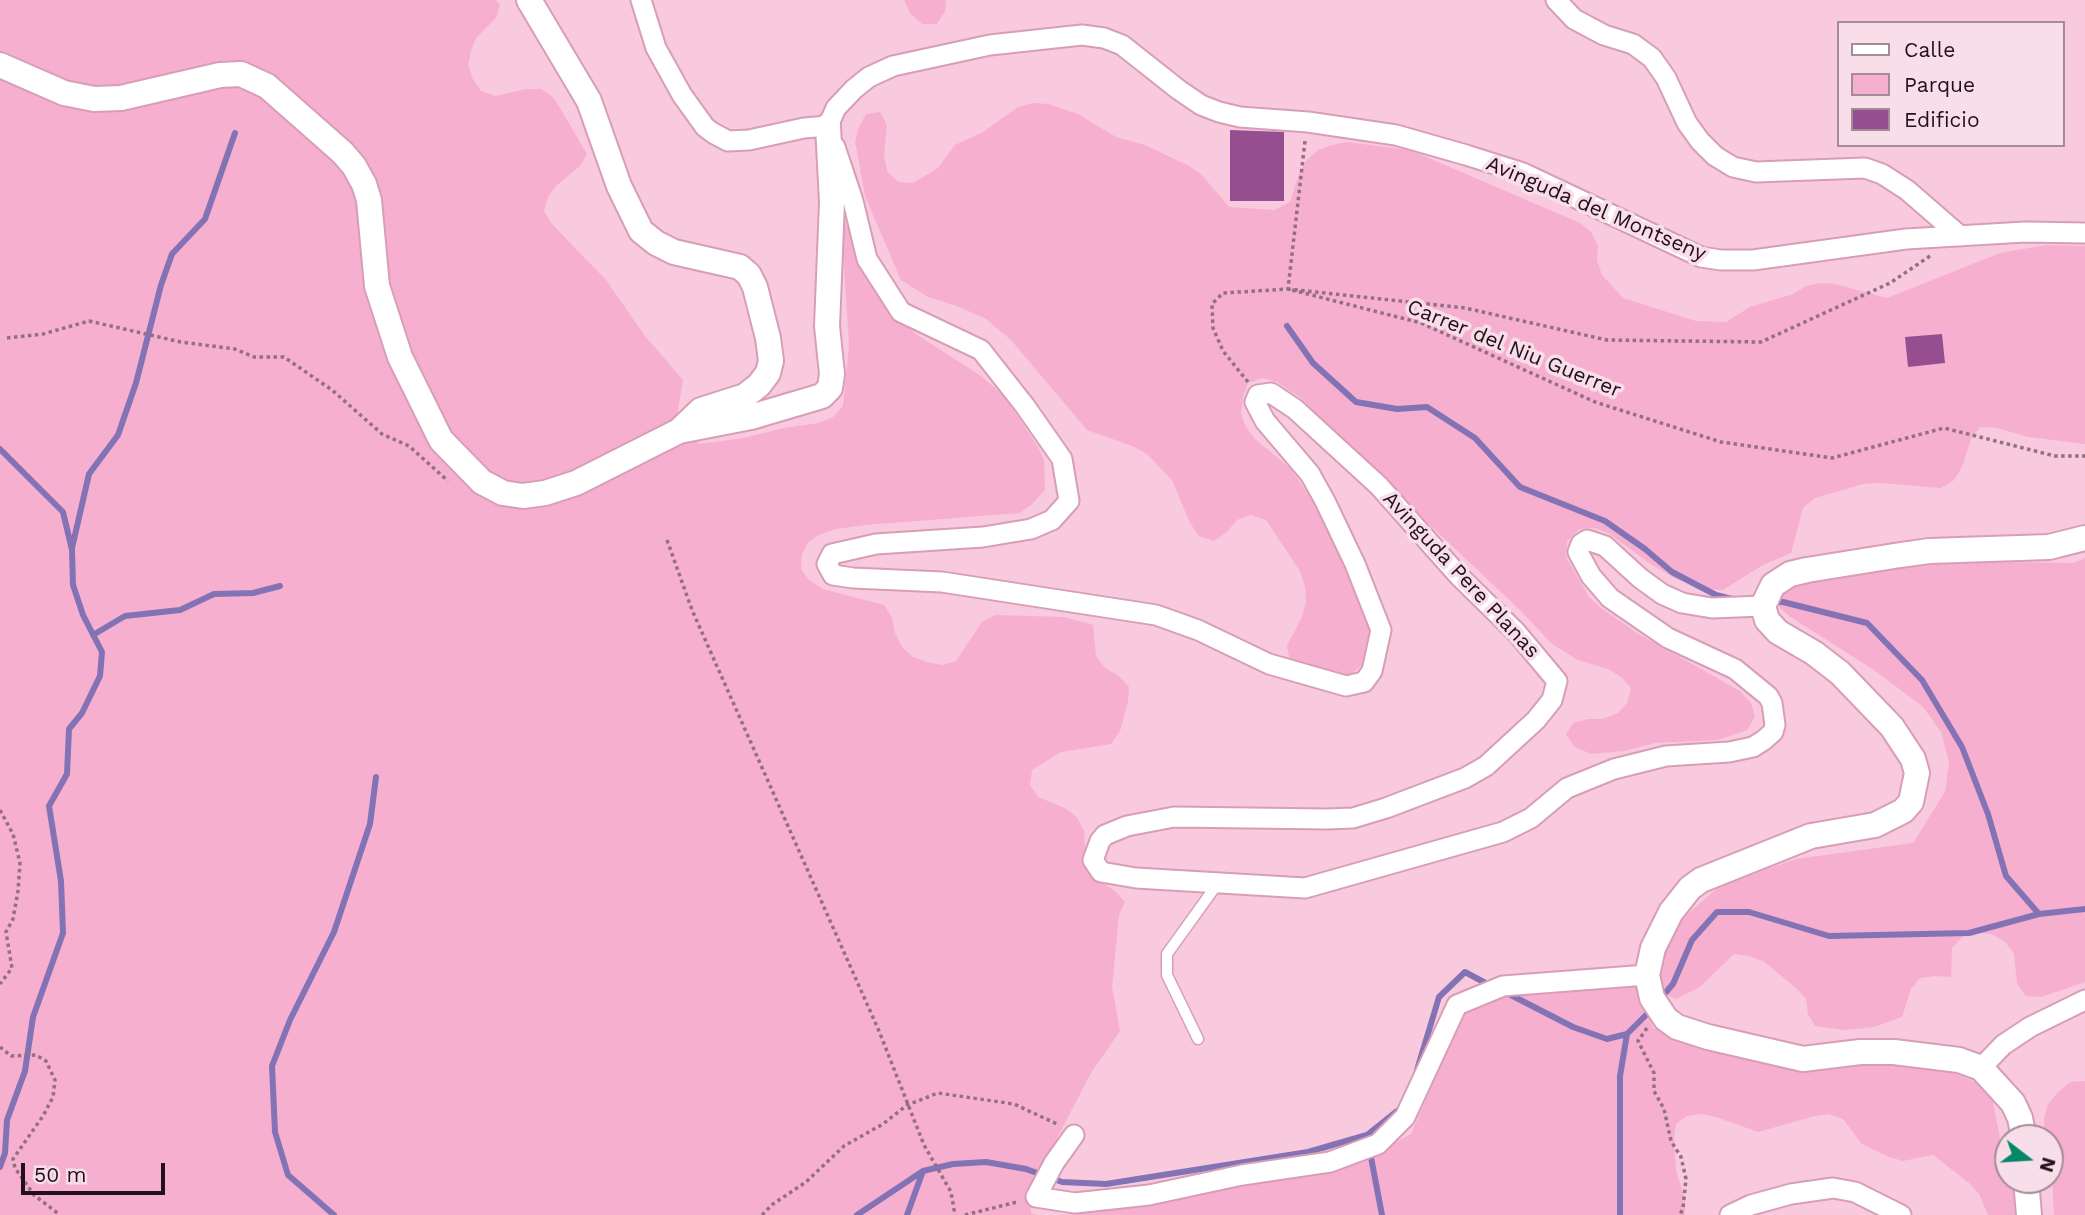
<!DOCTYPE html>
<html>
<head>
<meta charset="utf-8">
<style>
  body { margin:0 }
  #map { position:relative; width:2085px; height:1215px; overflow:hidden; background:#f9c9de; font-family:"Work Sans",sans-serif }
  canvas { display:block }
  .legend { position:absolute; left:1837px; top:21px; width:228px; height:126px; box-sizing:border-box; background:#f7dee8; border:2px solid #a38c96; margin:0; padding:9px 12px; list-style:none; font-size:21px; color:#24101a }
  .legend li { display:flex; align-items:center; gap:14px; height:35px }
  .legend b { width:35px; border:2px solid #a38c96 }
  .north { position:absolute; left:1994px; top:1124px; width:70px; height:70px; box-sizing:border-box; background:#f7dee8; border:2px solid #a38c96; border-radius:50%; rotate:107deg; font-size:19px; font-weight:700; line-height:28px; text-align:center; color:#24101a }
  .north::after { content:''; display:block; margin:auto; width:24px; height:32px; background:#048669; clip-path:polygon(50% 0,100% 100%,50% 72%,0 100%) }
  .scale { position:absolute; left:21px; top:1163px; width:144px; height:32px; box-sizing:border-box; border:4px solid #24101a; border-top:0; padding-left:9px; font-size:21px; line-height:24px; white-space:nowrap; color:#24101a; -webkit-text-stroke:5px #f7dee8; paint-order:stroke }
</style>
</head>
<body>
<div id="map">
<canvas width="2085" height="1215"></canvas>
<ul class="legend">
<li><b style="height:9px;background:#fff"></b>Calle</li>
<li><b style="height:19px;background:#f7afd0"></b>Parque</li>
<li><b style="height:19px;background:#954e8f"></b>Edificio</li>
</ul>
<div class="north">N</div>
<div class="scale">50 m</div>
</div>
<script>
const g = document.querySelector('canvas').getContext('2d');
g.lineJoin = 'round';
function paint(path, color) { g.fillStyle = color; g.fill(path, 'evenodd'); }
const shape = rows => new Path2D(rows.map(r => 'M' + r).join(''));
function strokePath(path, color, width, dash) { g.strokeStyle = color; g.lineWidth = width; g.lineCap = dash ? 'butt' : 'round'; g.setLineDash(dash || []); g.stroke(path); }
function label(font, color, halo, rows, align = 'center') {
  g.font = font + ' "Work Sans",sans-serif'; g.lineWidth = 7; g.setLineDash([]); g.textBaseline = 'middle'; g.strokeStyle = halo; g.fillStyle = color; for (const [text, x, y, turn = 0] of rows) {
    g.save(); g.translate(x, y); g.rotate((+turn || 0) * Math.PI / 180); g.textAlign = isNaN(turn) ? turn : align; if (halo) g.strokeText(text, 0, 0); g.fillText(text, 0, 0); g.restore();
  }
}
const green = shape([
  [0,0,496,0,500,5,496,18,476,38,471,51,468,65,473,79,481,91,496,96,526,89,541,89,553,97,560,108,587,154,580,166,556,186,548,197,544,211,551,223,606,280,645,336,683,380,677,416,699,444,743,438,784,428,819,423,833,417,843,406,849,345,843,252,845,222,852,236,858,265,875,292,894,316,916,334,981,376,1004,396,1038,447,1044,460,1045,490,1032,504,1020,513,865,525,836,529,821,534,808,542,802,554,801,569,809,580,823,589,884,605,892,618,895,633,902,647,913,657,927,662,942,665,956,661,982,622,995,615,1064,617,1093,625,1096,656,1105,668,1119,676,1129,687,1128,702,1120,731,1111,744,1061,752,1032,770,1030,785,1038,797,1065,808,1077,817,1084,831,1086,860,1090,875,1115,891,1125,902,1119,915,1112,987,1120,1031,1091,1073,1031,1188,1031,1214,1037,1215,0,1215],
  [904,0,946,0,945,11,937,24,922,24,910,13],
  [1033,103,1048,104,1078,114,1116,137,1145,145,1189,166,1201,174,1229,207,1274,210,1290,202,1299,174,1306,161,1318,150,1332,145,1347,142,1410,150,1580,223,1591,232,1598,246,1597,260,1602,275,1623,298,1696,321,1726,322,1750,307,1793,294,1806,286,1820,283,1835,284,1887,298,2000,253,2046,245,2085,246,2085,444,2028,437,1997,428,1980,427,1971,439,1962,467,1954,480,1941,488,1879,483,1863,484,1815,498,1803,508,1791,553,1763,565,1723,590,1707,589,1676,579,1649,563,1610,534,1595,528,1579,529,1567,542,1566,557,1589,597,1601,608,1637,633,1740,691,1751,703,1755,717,1747,730,1718,740,1655,743,1624,751,1591,754,1575,747,1566,735,1573,723,1588,719,1603,719,1618,713,1627,703,1631,688,1621,677,1608,669,1578,660,1552,644,1521,611,1398,495,1301,398,1277,382,1263,378,1248,383,1243,397,1241,414,1246,427,1255,439,1290,468,1325,519,1352,578,1372,634,1369,650,1362,665,1351,674,1335,677,1290,662,1287,646,1302,617,1306,602,1305,587,1300,571,1266,520,1251,515,1237,520,1227,532,1214,541,1199,536,1190,523,1172,480,1147,454,1132,446,1087,430,1011,340,986,319,957,306,928,297,901,280,865,196,855,141,859,127,866,114,880,112,887,125,884,155,887,171,898,182,913,183,938,168,955,145,983,132,1018,107],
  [2085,558,2085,982,2041,997,2026,996,2017,984,2014,953,2004,941,1991,934,1976,933,1962,937,1952,948,1951,977,1935,976,1920,978,1911,989,1902,1017,1874,1027,1844,1030,1815,1026,1808,1014,1806,999,1796,988,1763,961,1749,956,1734,954,1700,987,1676,999,1660,992,1657,966,1675,925,1721,885,1796,859,1913,843,1945,792,1949,762,1941,732,1923,707,1874,670,1789,616,1778,606,1777,591,1786,580,1927,561,2073,563],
  [1632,981,1649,1013,1653,1028,1724,1050,1817,1069,1882,1063,1939,1067,1982,1085,1992,1097,2008,1180,2010,1180,2021,1215,1988,1215,1979,1194,1969,1183,1933,1155,1903,1161,1889,1157,1862,1144,1843,1119,1829,1114,1815,1116,1758,1132,1716,1117,1702,1114,1687,1116,1676,1124,1674,1139,1676,1170,1685,1200,1685,1215,1066,1215,1197,1192,1380,1151,1411,1134,1464,1011,1502,992],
  [2085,1081,2085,1215,2054,1215,2050,1138,2045,1138,2044,1119,2048,1104,2058,1092,2070,1082]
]);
const stream = shape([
  [1287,326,1313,363,1356,402,1397,409,1427,407,1475,438,1520,487,1605,521,1645,549,1672,572,1716,595,1732,599],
  [0,449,63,512,72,550,73,585,83,615,102,652,100,676,82,713,69,729,67,774,49,806,61,881,63,933,33,1017,25,1071,7,1120,5,1153,0,1167],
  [72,548,89,474,118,435,136,383,161,285,172,254,205,219,235,133],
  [1774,602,1783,602,1867,623,1922,680,1962,747,1988,814,2006,876,2039,914],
  [93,635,125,616,180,610,214,594,253,593,280,586],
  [1503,991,1573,1027,1607,1039,1627,1034,1652,1009],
  [1659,1000,1673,984,1692,940,1717,912,1749,912,1829,936,1969,933,2039,914,2085,909],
  [1417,1070,1439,997,1465,972,1493,987],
  [1370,1152,1382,1215],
  [334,1215,288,1175,275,1132,272,1066,290,1020,334,932,370,824,376,777],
  [857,1215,923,1171,953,1164,986,1162,1026,1169,1062,1182,1106,1184,1308,1152,1367,1135,1397,1111],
  [907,1215,923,1171],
  [1620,1215,1620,1076,1627,1034]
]);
const building = shape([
  [1230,130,1284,132,1284,201,1230,201],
  [1942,334,1945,363,1908,367,1905,337]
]);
const path = shape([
  [1930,256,1890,283,1761,342,1607,340,1465,308,1288,289,1421,323,1595,402,1721,442,1832,458,1944,428,2055,456,2085,456],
  [7,338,43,334,89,321,181,342,235,349,254,357,284,357,332,390,382,434,409,446,448,481],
  [1248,382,1223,351,1213,328,1212,304,1223,293,1288,289,1305,141],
  [667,540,692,610,879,1031,924,1145,951,1192,955,1215],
  [0,810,13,834,20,863,18,891,13,919,6,932,12,968,0,984],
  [1647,1028,1638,1041,1654,1073,1654,1091,1664,1109,1671,1141,1681,1157,1686,1179,1683,1208,1680,1215],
  [0,1047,11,1056,36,1055,46,1061,55,1080,53,1097,43,1116,13,1159,15,1168,34,1195,60,1215],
  [762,1215,773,1204,806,1182,844,1146,883,1124,907,1105,938,1093,1014,1104,1057,1124],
  [965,1215,1017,1202]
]);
const service = shape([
  [1198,1039,1167,975,1167,954,1218,883]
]);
const minor = shape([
  [641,0,656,48,682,95,705,127,713,133,728,141,749,140,804,128,828,126],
  [1556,0,1574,19,1604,35,1633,44,1652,58,1666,78,1687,123,1700,141,1715,156,1733,167,1756,172,1865,168,1882,174,1907,190,1960,236],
  [828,126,836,108,854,89,869,77,893,66,990,45,1082,35,1104,38,1122,45,1179,90,1201,105,1219,112,1240,117,1308,122,1396,135,1466,155,1523,173,1701,257,1721,260,1753,260,1906,239,2025,232,2085,233],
  [835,147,853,201,867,259,901,312,981,350,1025,406,1062,459,1069,501,1052,520,1031,529,983,537,876,544,832,554,827,564,833,575,853,578,942,582,1156,615,1198,630,1269,664,1346,686,1364,682,1372,671,1381,630,1355,564,1325,501,1310,474,1265,421,1255,402,1258,395,1271,393,1295,409,1379,486,1459,576,1516,632,1557,681,1552,700,1536,720,1486,766,1465,778,1386,808,1353,818,1327,819,1174,817,1127,826,1105,835,1100,841,1093,860,1101,872,1136,878,1305,888,1503,832,1531,818,1567,788,1614,769,1666,756,1729,752,1753,747,1764,740,1773,732,1775,725,1772,703,1768,696,1735,669,1668,638,1610,598,1591,576,1578,552,1581,544,1587,540,1605,546,1640,578,1662,594,1682,603,1712,608,1763,606],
  [1981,1068,2003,1045,2030,1027,2085,1000],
  [1074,1135,1054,1163,1036,1197,1075,1203,1149,1195,1242,1175,1330,1162,1378,1144,1405,1117,1457,1005,1503,986,1647,975],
  [1730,1215,1751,1205,1791,1194,1833,1188,1855,1192,1901,1215]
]);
const tertiary = shape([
  [529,0,589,101,619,186,641,231,656,243,674,252,740,267,749,275,755,287,768,338,771,361,768,373,759,385,745,396,701,410,682,428],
  [0,65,64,93,94,99,121,98,220,75,241,74,267,86,343,153,354,166,364,184,369,200,377,286,400,357,441,440,482,482,503,493,523,496,545,493,576,483,679,431,751,417,822,396,830,388,832,374,827,326,832,202,828,126],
  [2024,1138,2020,1118,2013,1103,1981,1068,1959,1060,1894,1052,1860,1052,1803,1059,1708,1037,1677,1027,1666,1019,1652,998,1647,975,1653,948,1671,912,1690,888,1701,880,1811,836,1875,825,1903,811,1911,802,1917,773,1913,759,1892,727,1840,673,1814,653,1778,632,1767,620,1763,606,1773,585,1790,574,1807,570,1894,556,1929,551,2049,547,2085,538],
  [2026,1180,2029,1215]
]);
const streetNames = [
  ["Avinguda del Montseny",1596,209,23],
  ["Carrer del Niu Guerrer",1514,349,22],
  ["Avinguda Pere Planas",1461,575,47]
];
paint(green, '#f7afd0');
strokePath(stream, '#8373b5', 6);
paint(building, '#954e8f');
strokePath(service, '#d79eb8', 13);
strokePath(minor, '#d79eb8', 23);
strokePath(tertiary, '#d79eb8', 28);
strokePath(path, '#937080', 3.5, [3.5, 3.5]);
strokePath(service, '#fff', 10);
strokePath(minor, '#fff', 19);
strokePath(tertiary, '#fff', 24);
label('21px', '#24101a', '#f7dee8', streetNames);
</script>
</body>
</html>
